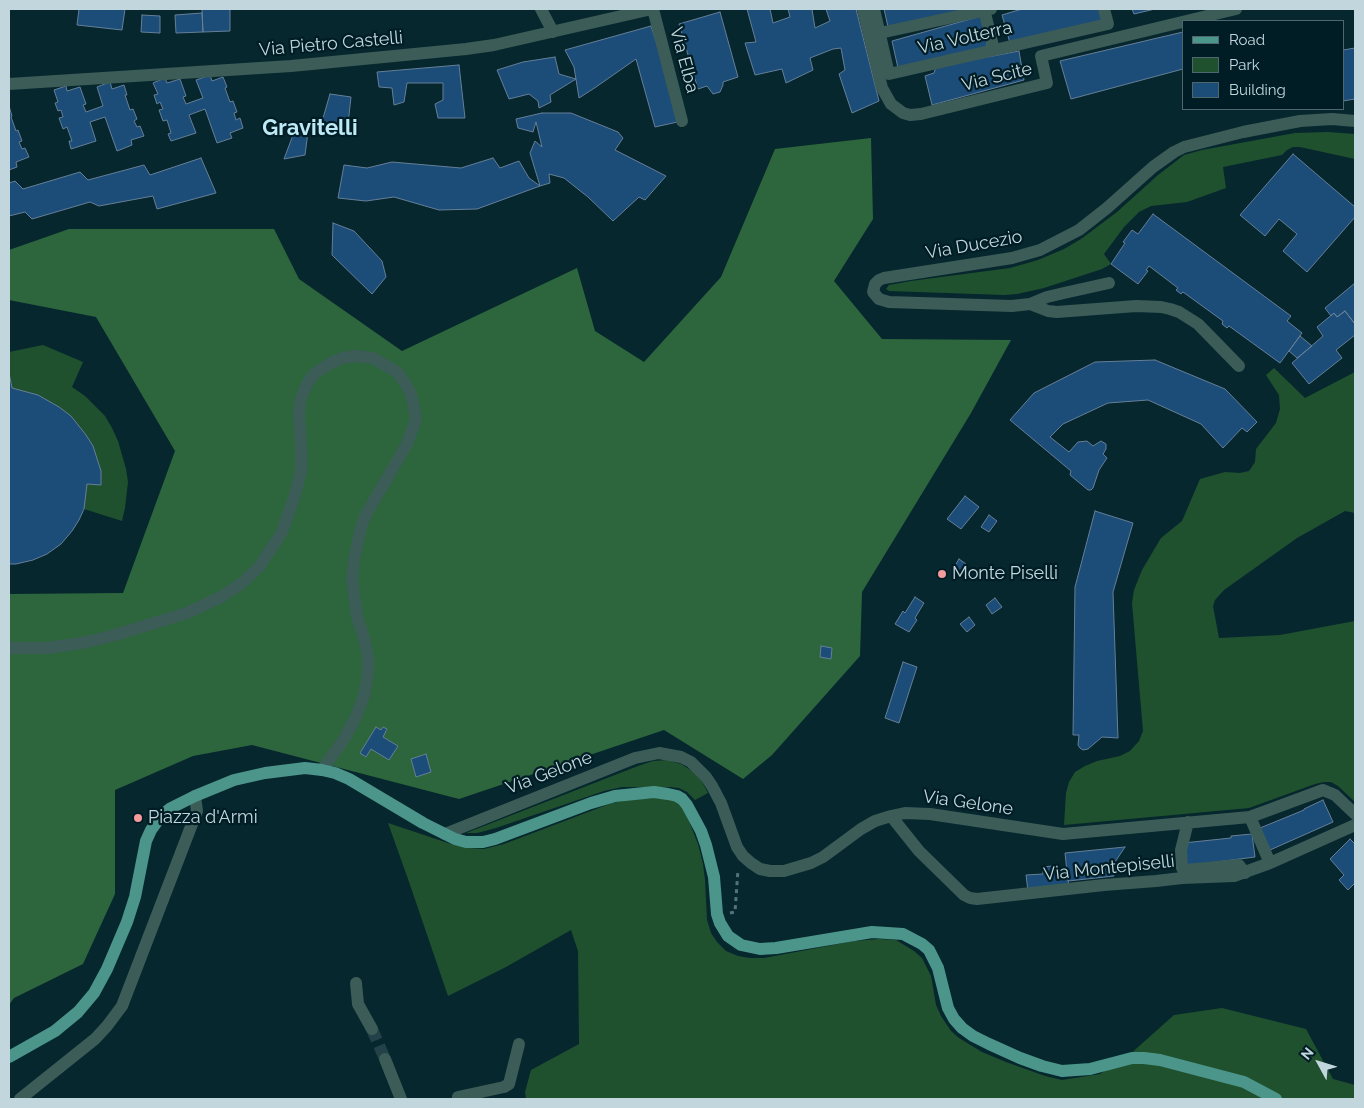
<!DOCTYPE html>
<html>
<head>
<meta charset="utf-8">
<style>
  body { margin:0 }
  #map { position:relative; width:1364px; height:1108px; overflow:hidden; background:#06272e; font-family:Raleway,sans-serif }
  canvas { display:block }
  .frame { position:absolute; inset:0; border:10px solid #c2d7dd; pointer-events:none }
  .legend { position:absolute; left:1182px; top:20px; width:162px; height:90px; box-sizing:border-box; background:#001d25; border:1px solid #4e676f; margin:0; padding:6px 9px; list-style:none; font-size:15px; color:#c2d7dd }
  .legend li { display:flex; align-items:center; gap:10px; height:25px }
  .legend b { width:25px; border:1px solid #4e676f }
  .north { position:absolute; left:1294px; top:1038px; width:50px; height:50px; -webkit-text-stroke:4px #001d25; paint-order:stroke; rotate:309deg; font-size:14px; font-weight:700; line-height:20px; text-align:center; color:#c2d7dd }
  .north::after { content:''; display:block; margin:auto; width:18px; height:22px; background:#c2d7dd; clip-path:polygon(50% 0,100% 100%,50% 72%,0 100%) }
</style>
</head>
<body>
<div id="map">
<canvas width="1364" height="1108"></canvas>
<div class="frame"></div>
<ul class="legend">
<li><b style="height:6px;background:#4c958a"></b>Road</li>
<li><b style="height:14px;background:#20512e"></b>Park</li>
<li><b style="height:14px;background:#1c4d78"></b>Building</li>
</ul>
<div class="north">N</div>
</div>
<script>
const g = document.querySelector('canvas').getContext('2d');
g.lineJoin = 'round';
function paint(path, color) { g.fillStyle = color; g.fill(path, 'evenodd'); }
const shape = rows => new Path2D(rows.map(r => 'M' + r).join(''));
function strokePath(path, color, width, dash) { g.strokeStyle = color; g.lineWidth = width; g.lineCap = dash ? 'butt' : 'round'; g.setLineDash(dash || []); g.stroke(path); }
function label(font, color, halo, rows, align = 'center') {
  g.font = font + ' Raleway,sans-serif'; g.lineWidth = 4.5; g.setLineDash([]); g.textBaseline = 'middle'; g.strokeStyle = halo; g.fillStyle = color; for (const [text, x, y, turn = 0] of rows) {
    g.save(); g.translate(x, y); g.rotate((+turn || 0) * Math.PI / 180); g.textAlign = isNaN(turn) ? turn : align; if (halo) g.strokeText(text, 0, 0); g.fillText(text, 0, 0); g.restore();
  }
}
const green = shape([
  [1328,132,1355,134,1355,159,1300,147,1293,147,1287,150,1282,155,1223,167,1226,188,1187,202,1151,206,1139,212,1124,227,1104,254,1111,264,1102,269,1044,288,1017,294,1004,295,889,291,886,289,889,285,911,281,1010,268,1038,260,1064,249,1081,239,1117,212,1158,175,1184,155,1202,150,1295,133],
  [43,345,83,362,72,387,85,396,105,416,112,428,118,441,126,469,128,482,125,508,122,521,84,509,79,520,72,531,61,544,47,554,33,560,16,564,9,564,9,352],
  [1274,368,1305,398,1355,372,1355,513,1345,511,1297,538,1224,590,1215,600,1213,606,1219,638,1280,635,1355,621,1355,802,1338,786,1331,782,1324,782,1315,784,1249,808,1064,825,1066,793,1069,782,1075,772,1085,766,1097,761,1120,756,1130,751,1139,741,1143,731,1132,603,1134,590,1142,570,1161,538,1182,521,1200,479,1225,472,1240,473,1249,471,1255,462,1256,449,1276,423,1280,409,1279,395,1266,375],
  [667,760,681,764,692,771,701,780,708,793,695,800,687,792,679,788,670,787,622,787,604,791,496,828,477,833,466,833,638,766,653,761],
  [655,798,669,799,677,802,685,811,698,844,703,864,705,880,707,920,711,933,717,942,726,951,738,956,750,958,764,958,854,941,879,939,896,940,914,951,922,958,931,976,936,1005,941,1016,951,1031,959,1038,982,1052,1006,1062,1045,1076,1062,1080,1100,1074,1128,1056,1174,1015,1222,1008,1306,1029,1333,1079,1355,1085,1355,1099,526,1099,525,1092,531,1070,579,1044,578,951,571,930,506,967,448,996,408,879,388,823,451,844,469,848,484,849,504,844,612,803,631,799]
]);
const forest = shape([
  [871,138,873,219,834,281,882,339,1011,340,971,413,862,592,860,656,772,755,743,779,664,730,459,799,252,745,193,756,115,790,115,894,83,964,14,998,9,1005,9,594,123,593,175,451,96,317,9,300,9,250,69,229,274,229,299,279,402,351,577,268,595,331,644,362,721,277,775,149]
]);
const building = shape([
  [79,9,125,9,122,30,77,25,79,9],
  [202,9,230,9,230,31,203,32,202,9],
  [747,9,770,9,773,23,790,17,788,9,812,9,815,28,830,21,826,9,856,9,879,101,852,113,839,74,845,70,841,48,833,49,810,58,813,70,786,83,782,69,755,75,745,43,756,42,747,9],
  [884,9,972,9,889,31,884,9],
  [1022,9,1104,9,1108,24,1010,43,1002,15,1022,9],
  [1132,9,1155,9,1134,14,1132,9],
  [720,12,738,77,723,82,723,85,720,92,713,94,707,86,698,89,679,24,720,12],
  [202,13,203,32,176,33,175,15,202,13],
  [142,15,160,16,160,33,141,32,142,15],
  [985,15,987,47,898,68,892,41,985,15],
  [651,26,682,121,655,127,636,59,596,87,579,98,574,67,565,50,651,26],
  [1183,32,1183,69,1071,99,1060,61,1183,32],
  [1355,48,1355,99,1343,101,1343,50,1355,48],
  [1019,51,1024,80,932,105,925,76,934,73,936,67,1019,51],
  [555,57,559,74,576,79,550,95,551,102,539,108,538,101,529,94,509,99,497,70,523,62,555,57],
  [459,65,465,118,438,118,435,104,443,100,443,83,407,83,404,102,394,105,392,88,379,87,377,72,459,65],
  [210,75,212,81,223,77,227,87,225,88,230,102,233,101,237,112,234,113,236,120,240,118,243,128,230,133,232,138,217,143,205,109,189,115,196,133,171,141,168,134,171,133,167,120,163,121,159,110,163,109,160,102,157,104,154,95,158,94,153,83,165,78,167,83,180,79,186,96,183,97,186,104,203,98,196,80,210,75],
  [110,82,112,89,124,85,127,95,125,95,130,110,133,109,137,119,134,121,137,127,140,126,144,136,131,140,132,145,117,151,105,117,90,122,96,141,71,149,69,141,72,141,67,127,63,129,59,118,63,117,61,110,58,111,55,103,58,102,54,90,66,86,67,91,80,87,86,104,83,105,86,112,103,106,97,87,110,82],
  [330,94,351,97,347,133,321,125,330,94],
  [9,106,12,116,11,117,16,131,18,130,22,141,19,142,22,149,25,148,29,157,16,162,17,167,9,170,9,106],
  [542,113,571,113,618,132,623,138,615,150,666,176,645,200,639,197,613,221,588,197,564,178,549,174,550,183,540,186,530,153,535,141,542,147,536,122,533,132,518,128,516,119,542,113],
  [308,132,305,155,284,159,293,135,308,132],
  [1293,154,1355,207,1355,217,1307,272,1283,251,1297,234,1279,219,1265,236,1240,215,1293,154],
  [201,158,216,193,157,209,153,196,99,206,90,202,32,219,25,212,9,216,9,183,15,181,23,189,80,172,88,180,144,165,150,175,201,158],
  [493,158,500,168,519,161,529,178,540,186,477,209,439,210,394,197,366,201,338,198,344,165,367,168,392,162,461,168,493,158],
  [1153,214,1291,316,1287,321,1302,333,1280,363,1229,326,1227,328,1222,324,1223,321,1183,292,1181,294,1176,290,1178,288,1149,266,1146,270,1148,271,1138,284,1111,264,1125,243,1123,242,1132,230,1138,234,1153,214],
  [333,223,354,231,382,261,386,277,372,294,332,255,333,223],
  [1355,283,1355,324,1345,311,1337,317,1334,313,1331,316,1325,308,1355,283],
  [1345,311,1355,324,1355,335,1336,350,1342,358,1309,384,1292,363,1323,336,1317,327,1334,313,1337,317,1345,311],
  [1300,336,1312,346,1297,358,1289,351,1300,336],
  [1155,360,1225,389,1257,422,1247,432,1242,428,1223,448,1201,424,1148,400,1108,403,1063,424,1050,437,1069,452,1078,442,1087,441,1093,446,1101,441,1106,444,1106,449,1103,454,1107,458,1099,470,1093,488,1091,490,1088,490,1070,475,1071,471,1010,420,1034,393,1095,362,1155,360],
  [9,373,12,388,38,395,59,407,71,416,86,435,93,446,101,471,101,485,87,484,84,509,79,520,72,531,61,544,47,554,33,560,16,564,9,564,9,373],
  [965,496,979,507,961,529,947,519,965,496],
  [1095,511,1133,523,1113,592,1118,738,1102,737,1088,749,1083,750,1080,748,1078,745,1079,735,1073,735,1075,587,1095,511],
  [989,515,997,521,989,532,981,527,989,515],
  [959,559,966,564,959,575,952,571,959,559],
  [915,597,924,603,915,618,917,620,909,632,895,624,903,611,905,613,915,597],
  [995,598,1002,607,992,614,986,605,995,598],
  [969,617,975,625,967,632,960,624,969,617],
  [821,646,832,648,831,659,820,657,821,646],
  [903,662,917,667,899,723,885,718,903,662],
  [376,727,381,730,383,727,387,729,383,737,398,746,389,760,371,749,366,757,360,753,376,727],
  [426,754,431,772,416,777,411,759,426,754],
  [1323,800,1333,822,1270,850,1260,828,1304,810,1304,809,1323,800],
  [1252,834,1255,857,1186,866,1183,843,1231,838,1231,836,1252,834],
  [1350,839,1354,843,1355,841,1355,886,1354,884,1348,890,1339,880,1344,875,1330,859,1350,839],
  [1125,847,1113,865,1114,876,1068,881,1065,853,1125,847],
  [1052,866,1053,873,1067,871,1069,887,1028,891,1026,875,1043,874,1043,867,1052,866]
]);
const minorTunnel = shape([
  [372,1029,385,1059]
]);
const path = shape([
  [730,913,735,912,738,870]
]);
const minor = shape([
  [541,9,553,32],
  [653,9,682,121],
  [863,9,882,88,891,104,903,113,910,115,921,114,1047,83,1041,56,1236,9],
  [874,9,889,74,1108,24,1104,9],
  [984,9,994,50],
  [880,33,991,9],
  [9,84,291,66,466,49,494,45,652,9],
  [1109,283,1064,293,1047,297,1030,304,1012,306,889,302,879,299,873,292,875,284,879,280,884,278,1012,258,1040,250,1079,230,1107,208,1153,167,1174,152,1184,147,1243,132,1300,121,1332,119,1355,121],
  [1030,304,1048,311,1057,312,1136,306,1161,307,1170,309,1179,312,1198,324,1239,366],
  [9,648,48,648,87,642,115,635,187,613,221,597,242,583,259,567,282,532,295,495,301,471,301,449,299,412,301,398,307,384,315,373,329,364,342,358,356,356,373,358,397,372,405,383,411,394,416,419,407,444,365,516,361,528,354,560,352,579,357,616,364,638,368,657,368,674,364,696,355,719,344,739,322,770],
  [891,816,919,851,964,895,970,898,977,899,1104,885,1156,881,1182,878,1234,876,1270,863,1355,825],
  [1250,817,1270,863],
  [1188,822,1181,850,1182,868,1185,870,1239,865,1245,873],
  [445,834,635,758,659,753,681,757,691,762,706,777,712,786,721,803,737,847,743,856,751,863,760,869,770,871,784,871,811,863,823,857,861,829,875,821,891,816,905,813,930,814,1063,834,1250,817,1323,790,1335,795,1355,814],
  [356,983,358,1004,372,1029],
  [385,1059,401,1099],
  [20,1099,95,1039,107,1026,122,1006,197,811,195,796],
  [458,1099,458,1097,504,1087,509,1084,519,1044]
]);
const major = shape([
  [9,1057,55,1031,78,1012,94,993,107,969,127,922,135,897,146,841,151,830,161,816,171,808,195,796,234,780,265,773,305,768,322,770,335,773,349,779,423,823,455,839,466,842,483,842,495,839,591,803,615,796,654,792,668,794,677,796,682,799,687,805,701,831,706,845,714,877,717,914,720,923,728,936,741,945,760,949,776,948,872,932,903,934,922,944,929,950,938,968,948,1008,954,1019,962,1028,973,1036,989,1044,1020,1058,1042,1066,1062,1071,1090,1069,1132,1058,1144,1058,1160,1060,1244,1082,1276,1099]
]);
const markers = [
  [942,574,5,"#f59b9d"],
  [138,818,5,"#f59b9d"]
];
const streetNames = [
  ["Via Volterra",965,38,-13],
  ["Via Pietro Castelli",331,44,-5],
  ["Via Elba",684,60,75],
  ["Via Scite",997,77,-14],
  ["Via Ducezio",974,245,-10],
  ["Via Gelone",549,773,-21],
  ["Via Gelone",968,803,8],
  ["Via Montepiselli",1109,868,-6]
];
const poiNames = [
  ["Monte Piselli",952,574],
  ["Piazza d'Armi",148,818]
];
const districtNames = [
  ["Gravitelli",310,128]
];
paint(green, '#20512e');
paint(forest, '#2d663d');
paint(building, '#1c4d78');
strokePath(building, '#657f98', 1);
strokePath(minorTunnel, '#224148', 12, [12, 6]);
strokePath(path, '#567279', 3, [4, 4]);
strokePath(minor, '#3b5c57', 12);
strokePath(major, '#4c958a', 12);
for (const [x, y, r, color] of markers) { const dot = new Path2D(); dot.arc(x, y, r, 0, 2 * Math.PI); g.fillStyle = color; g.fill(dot); strokePath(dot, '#001d25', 2); }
label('18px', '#c2d7dd', '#001d25', streetNames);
label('18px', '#c2d7dd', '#001d25', poiNames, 'left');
label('bold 22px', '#bdeaf6', '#001d25', districtNames);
</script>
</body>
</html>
